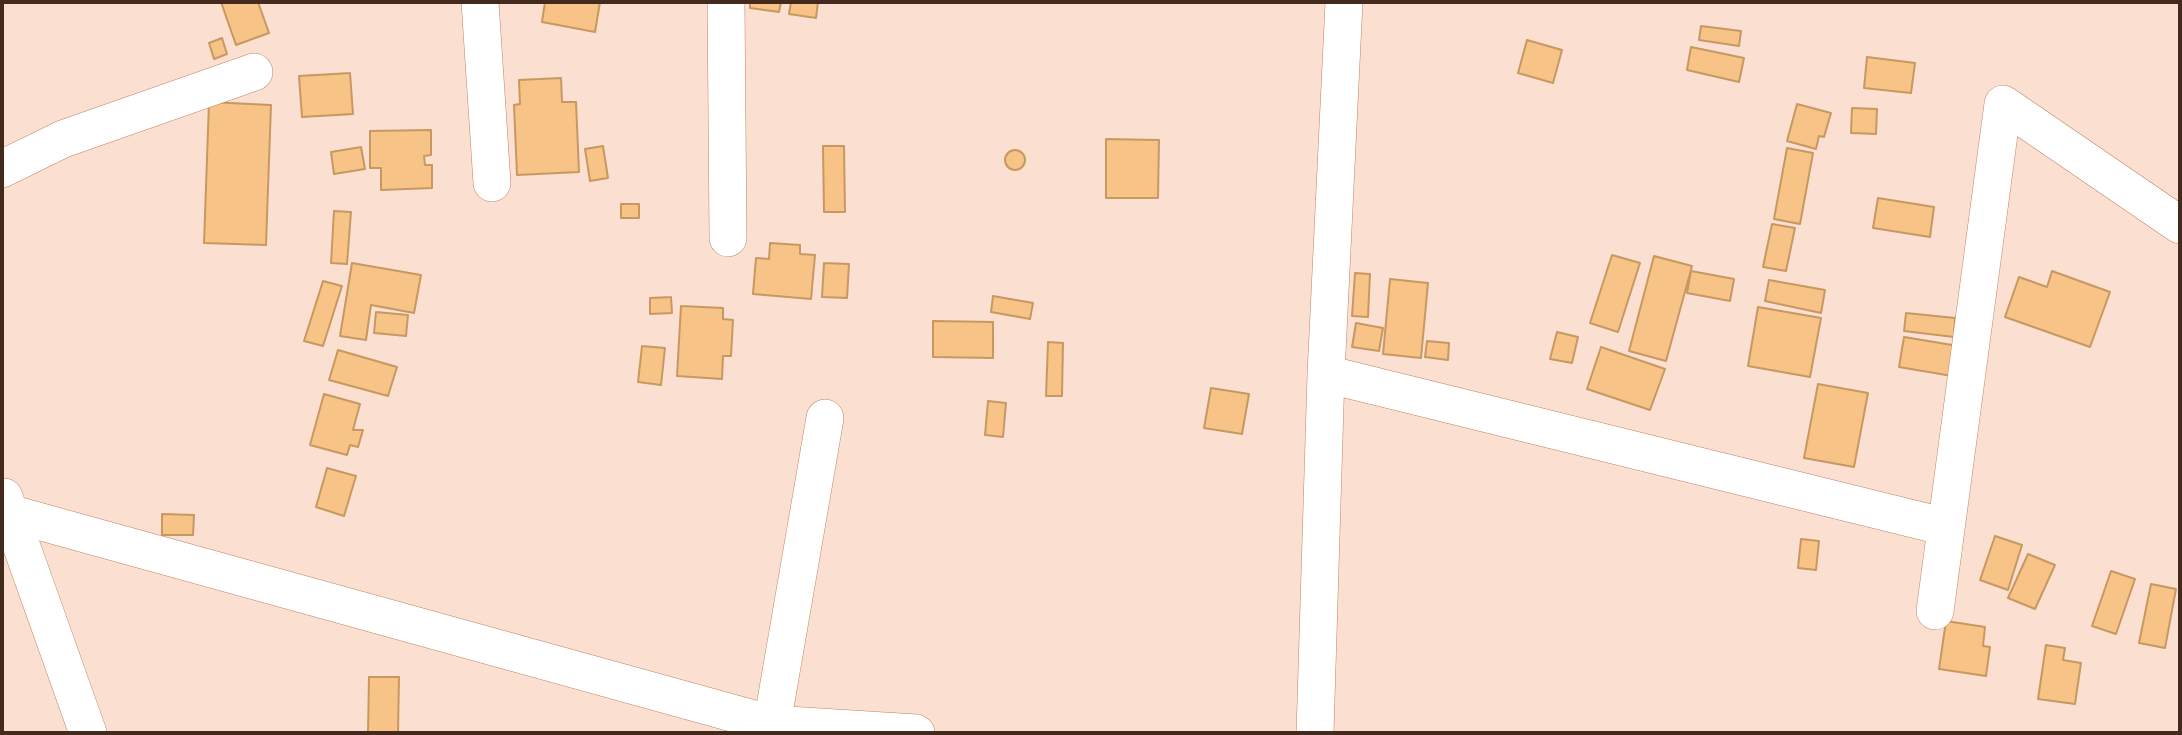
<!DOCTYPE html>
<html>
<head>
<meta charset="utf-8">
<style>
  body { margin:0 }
  #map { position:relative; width:2182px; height:735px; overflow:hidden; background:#fbe0d1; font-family:"Sofia Sans Condensed",sans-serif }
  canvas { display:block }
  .frame { position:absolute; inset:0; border:4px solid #442a1c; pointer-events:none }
</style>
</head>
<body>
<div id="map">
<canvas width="2182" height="735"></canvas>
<div class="frame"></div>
</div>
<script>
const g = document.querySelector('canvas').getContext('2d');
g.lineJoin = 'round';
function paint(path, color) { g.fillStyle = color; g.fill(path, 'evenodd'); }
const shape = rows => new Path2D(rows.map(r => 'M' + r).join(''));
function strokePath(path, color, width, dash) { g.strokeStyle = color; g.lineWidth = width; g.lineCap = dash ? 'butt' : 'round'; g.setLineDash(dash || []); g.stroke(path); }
const building = shape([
  [221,2,258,2,269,33,236,45,221,2],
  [545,2,600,2,595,32,542,22,545,2],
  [750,2,781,2,779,12,750,8,750,2],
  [791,2,818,2,816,18,789,14,791,2],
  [1701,26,1741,31,1739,46,1699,40,1701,26],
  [222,38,227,54,214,59,209,43,222,38],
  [1527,40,1562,50,1553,83,1518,73,1527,40],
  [1691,47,1744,58,1739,82,1687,70,1691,47],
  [1867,57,1915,63,1911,93,1864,88,1867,57],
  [350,73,353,114,302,117,299,76,350,73],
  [561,78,562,102,576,102,579,172,517,175,514,105,520,104,519,80,561,78],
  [209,102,271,105,266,245,204,243,209,102],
  [1797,104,1831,113,1824,137,1819,136,1816,149,1787,141,1797,104],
  [1852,108,1877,109,1876,134,1851,133,1852,108],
  [431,130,431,155,424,156,425,165,432,165,432,188,381,190,381,168,370,168,370,131,431,130],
  [1106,139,1159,140,1158,198,1106,198,1106,139],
  [603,146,608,178,590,181,585,149,603,146],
  [823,146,844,146,845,212,824,212,823,146],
  [361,147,365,169,334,174,331,152,361,147],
  [1787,148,1813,153,1800,224,1774,219,1787,148],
  '1005 160a10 10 0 1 1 20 0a10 10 0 1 1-20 0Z',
  [1878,198,1934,207,1930,237,1873,228,1878,198],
  [621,204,639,204,639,218,621,218,621,204],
  [334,211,351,212,347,264,331,263,334,211],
  [1772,224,1795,228,1786,271,1763,267,1772,224],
  [770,243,800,245,800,254,815,255,811,299,753,294,756,258,769,259,770,243],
  [1612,255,1640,263,1618,332,1590,323,1612,255],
  [1654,256,1692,266,1666,361,1629,351,1654,256],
  [352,263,421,275,414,313,371,305,366,340,340,336,352,263],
  [824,263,849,264,847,298,822,297,824,263],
  [1691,271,1734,279,1730,301,1687,293,1691,271],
  [2052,271,2110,292,2090,347,2005,317,2019,277,2047,287,2052,271],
  [1355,273,1370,274,1368,317,1352,316,1355,273],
  [1390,279,1428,283,1421,358,1383,354,1390,279],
  [1769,280,1825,290,1821,313,1765,301,1769,280],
  [323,281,342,286,323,346,304,341,323,281],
  [993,296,1033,303,1030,319,991,312,993,296],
  [671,297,672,313,650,314,650,298,671,297],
  [681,306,723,308,723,319,733,320,731,356,723,356,722,379,677,376,681,306],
  [1758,307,1821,318,1810,377,1748,366,1758,307],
  [376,312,408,315,406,336,374,333,376,312],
  [1906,313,1955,318,1954,337,1904,331,1906,313],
  [933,321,993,322,993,358,933,357,933,321],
  [1356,323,1383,328,1379,351,1352,347,1356,323],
  [1557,332,1578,337,1572,363,1550,359,1557,332],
  [1904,337,1958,346,1952,376,1899,367,1904,337],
  [1427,341,1449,343,1448,360,1425,357,1427,341],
  [1048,342,1063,343,1062,396,1046,396,1048,342],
  [642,346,665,348,661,385,638,382,642,346],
  [1601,347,1665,369,1650,410,1587,389,1601,347],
  [338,350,397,367,388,396,329,380,338,350],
  [1818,384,1868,393,1854,467,1804,458,1818,384],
  [1211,388,1249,394,1242,434,1204,428,1211,388],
  [324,394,360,404,353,430,363,430,358,447,350,445,347,455,310,445,324,394],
  [988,401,1006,403,1003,437,985,435,988,401],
  [327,468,356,476,344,516,316,507,327,468],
  [162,514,194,515,193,535,162,535,162,514],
  [1995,536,2022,545,2008,590,1980,580,1995,536],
  [1801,539,1819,541,1816,570,1798,568,1801,539],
  [2028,554,2055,565,2035,609,2008,598,2028,554],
  [2111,571,2135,579,2116,634,2092,626,2111,571],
  [2151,584,2176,589,2165,648,2139,643,2151,584],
  [1946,621,1985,627,1983,646,1990,647,1986,676,1939,669,1946,621],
  [2046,645,2065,648,2063,660,2081,663,2075,704,2038,699,2046,645],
  [369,677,399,677,398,733,368,733,369,677]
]);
const minor = shape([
  [480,2,492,183],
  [726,2,728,238],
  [2,169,63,139,254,72],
  [1326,374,1946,527],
  [4,497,88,733],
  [9,513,772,724,916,733],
  [1935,611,2003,104,2180,225],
  [772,724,825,418],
  [1315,733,1326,374,1344,2]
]);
paint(building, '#f7c387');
strokePath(building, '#c79861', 2);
strokePath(minor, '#c18360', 38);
strokePath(minor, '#fff', 37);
</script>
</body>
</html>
